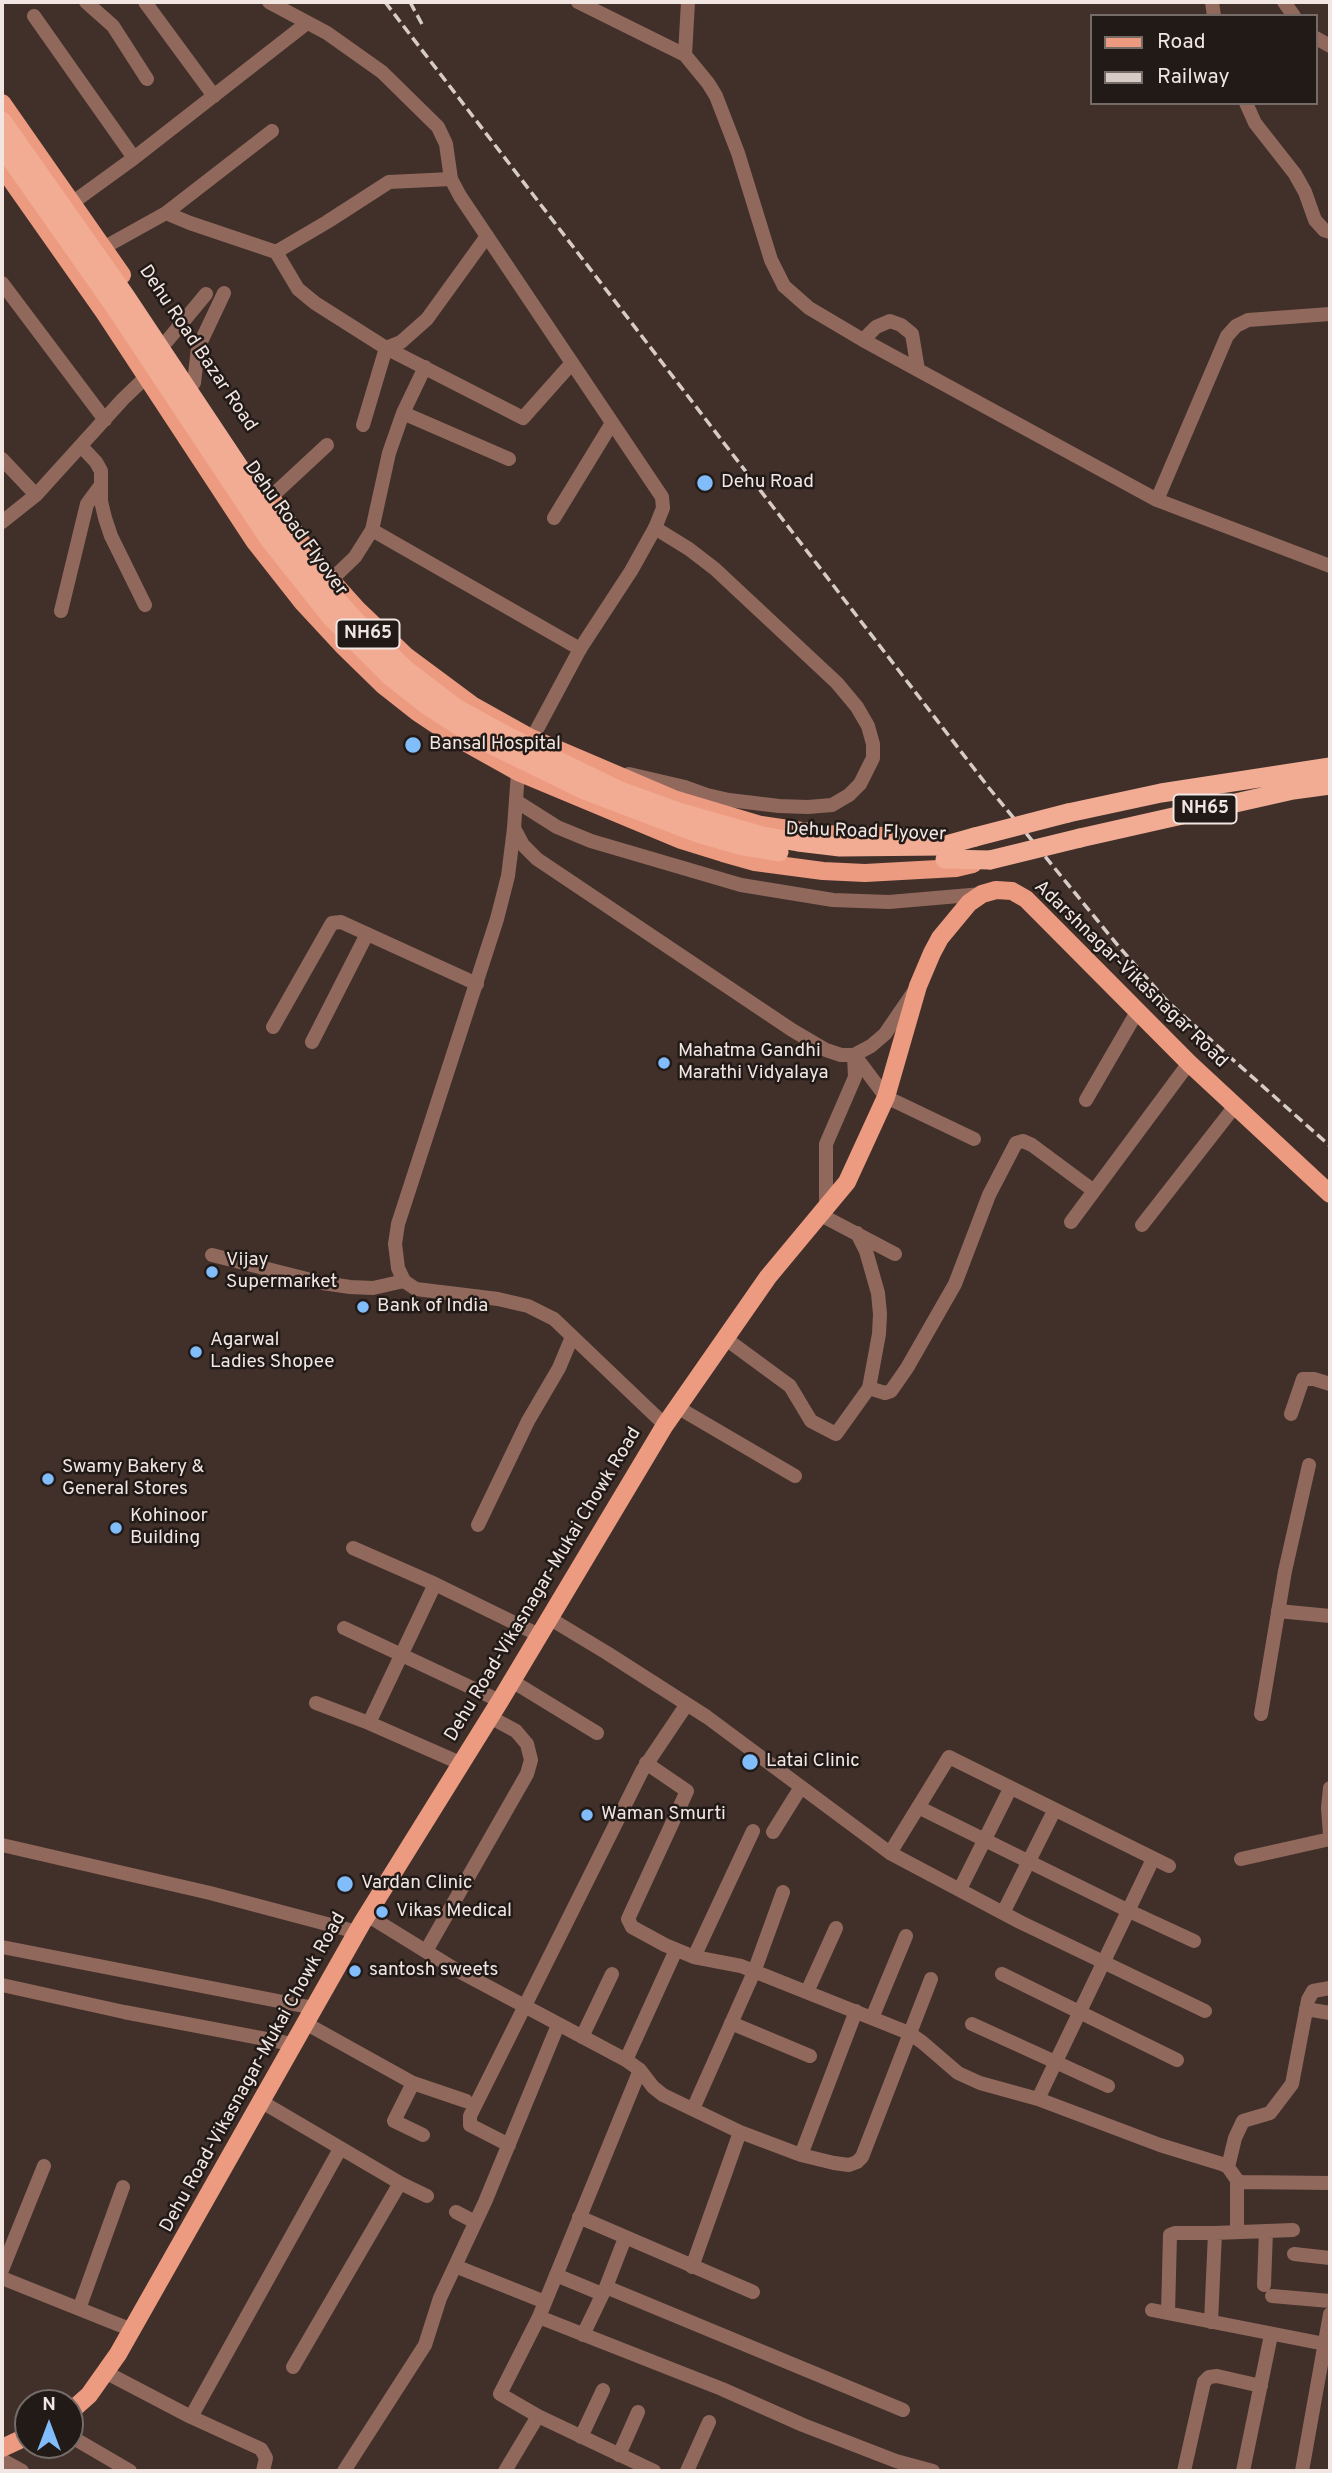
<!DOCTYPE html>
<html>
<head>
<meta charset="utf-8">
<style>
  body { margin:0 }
  #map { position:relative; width:1332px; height:2473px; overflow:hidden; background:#41302a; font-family:Overpass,sans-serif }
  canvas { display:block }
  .frame { position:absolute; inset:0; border:4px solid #f1e6e2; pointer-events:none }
  .legend { position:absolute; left:1090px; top:14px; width:228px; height:91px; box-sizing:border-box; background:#221a17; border:2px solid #756c68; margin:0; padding:9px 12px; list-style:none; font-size:21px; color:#f1e6e2 }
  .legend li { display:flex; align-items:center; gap:14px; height:35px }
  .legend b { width:35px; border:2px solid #756c68 }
  .north { position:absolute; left:14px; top:2389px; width:70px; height:70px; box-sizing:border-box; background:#221a17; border:2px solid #756c68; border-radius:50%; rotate:0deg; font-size:19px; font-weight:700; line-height:28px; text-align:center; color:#f1e6e2 }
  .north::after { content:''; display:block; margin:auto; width:24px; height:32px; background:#80bdfa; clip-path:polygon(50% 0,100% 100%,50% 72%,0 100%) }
</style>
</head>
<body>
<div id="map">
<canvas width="1332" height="2473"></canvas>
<div class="frame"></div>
<ul class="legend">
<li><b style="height:9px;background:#ed9b80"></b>Road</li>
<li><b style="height:9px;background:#d7cbc6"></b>Railway</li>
</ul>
<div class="north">N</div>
</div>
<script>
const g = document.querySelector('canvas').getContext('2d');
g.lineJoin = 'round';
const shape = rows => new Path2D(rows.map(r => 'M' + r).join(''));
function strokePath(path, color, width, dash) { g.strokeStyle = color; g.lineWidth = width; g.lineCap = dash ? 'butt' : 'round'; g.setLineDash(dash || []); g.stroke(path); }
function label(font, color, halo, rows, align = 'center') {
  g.font = font + ' Overpass,sans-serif'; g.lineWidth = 5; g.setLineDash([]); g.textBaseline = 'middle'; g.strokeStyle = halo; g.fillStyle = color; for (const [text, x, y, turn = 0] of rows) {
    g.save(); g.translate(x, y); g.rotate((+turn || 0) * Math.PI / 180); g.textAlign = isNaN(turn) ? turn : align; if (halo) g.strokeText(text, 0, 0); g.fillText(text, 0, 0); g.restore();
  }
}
const minor = shape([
  [86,2,113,26,147,79],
  [145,2,214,96],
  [578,2,685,55,708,83,716,96,738,153,771,260,784,286,809,308,863,340,1157,500,1330,566],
  [1212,2,1214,16],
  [1284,2,1294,16],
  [34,16,134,158],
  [1316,38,1330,46],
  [685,55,688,2],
  [1246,103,1255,123,1295,174,1305,192,1315,220,1324,230,1330,232],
  [72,203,134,158,307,23],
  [166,213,190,223,276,252,327,222,389,182,451,179],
  [103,248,166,213,272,131],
  [276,252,298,289,315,303,386,348,523,418,572,363],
  [2,283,105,420],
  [863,340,876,327,890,321,901,325,912,334,918,370],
  [167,341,206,294],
  [194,383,198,348,224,293],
  [403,413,509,459],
  [363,425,386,348,401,342,427,319,487,236],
  [81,446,96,462,101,471,101,501,105,518,111,536,145,605],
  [2,459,36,495],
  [271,497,327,445],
  [1157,500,1227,336,1236,326,1248,320,1330,314],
  [554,518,612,423],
  [2,522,36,495,123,399,146,377],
  [372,530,580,649],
  [331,580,355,557,372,530,389,453,403,413,425,367],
  [61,611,87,504,101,485],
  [629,774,685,787,707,795,729,800,779,806,808,807,832,805,849,795,860,784,873,758,873,744,868,726,857,707,837,683,715,569,689,549,655,528],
  [516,801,557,827,591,841,741,885,833,900,889,902,982,894],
  [514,828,523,845,537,859,792,1030,826,1050,841,1055,854,1055,871,1046,885,1034,913,993],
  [273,1027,332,923,341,922,477,984],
  [312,1042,367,934],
  [855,1056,886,1097,974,1139],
  [1086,1100,1137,1012],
  [826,1206,826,1144,855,1077,854,1055],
  [819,1214,895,1254],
  [1071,1222,1189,1063],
  [1142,1225,1235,1106],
  [857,1233,866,1251,878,1293,880,1314,879,1334,869,1388],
  [212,1255,323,1283,350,1287,373,1288,404,1281],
  [726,1339,790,1386,811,1421,836,1434,869,1388,885,1393,891,1391,907,1368,955,1284,989,1195,1016,1143,1023,1141,1032,1145,1094,1191],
  [677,1407,795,1476],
  [1291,1414,1303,1379,1314,1379,1330,1384],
  [478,1525,528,1421,559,1368,572,1337],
  [353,1548,435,1584,539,1635],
  [1278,1611,1330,1616],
  [549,1618,607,1653,707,1717,890,1853,1020,1922,1205,2011],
  [344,1628,500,1701],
  [512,1681,597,1733],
  [316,1703,369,1723,460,1763],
  [1261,1714,1285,1571,1309,1465],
  [369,1723,435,1584],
  [646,1763,687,1791,628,1919,632,1927,665,1945,694,1957,741,1966,909,2033,922,2042,958,2073,980,2083,1038,2099,1160,2145,1222,2164,1228,2167,1237,2180,1241,2182,1330,2183],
  [1330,1788,1328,1808,1330,1835],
  [918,1807,1129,1911,1194,1941],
  [773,1832,801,1787],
  [2,1845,210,1893,357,1932],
  [890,1853,949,1757,1169,1866],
  [1241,1859,1330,1839],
  [960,1889,1010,1789],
  [1003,1913,1054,1811],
  [367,1915,453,1968,626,2060,640,2070,653,2087,663,2095,740,2132,801,2155,834,2163,849,2165,857,2162,862,2157,931,1979],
  [2,1947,314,2008],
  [426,1951,527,1774,531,1760,527,1744,516,1731,490,1717],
  [694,1957,753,1831],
  [1002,1974,1177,2060],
  [2,1985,124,2012,292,2044],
  [807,1992,836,1928],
  [1306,2009,1330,2013],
  [872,2018,906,1936],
  [305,2023,413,2083,466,2101],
  [731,2023,810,2056],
  [972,2024,1108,2086],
  [582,2037,612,1974],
  [626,2060,676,1950],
  [640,2070,539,2317,500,2394,538,2416,654,2471],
  [413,2083,394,2121,423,2135],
  [1038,2099,1153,1859],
  [262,2102,400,2183,427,2196],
  [693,2109,754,1972,783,1892],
  [509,2145,470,2125,470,2116,642,1771,687,1704],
  [801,2155,856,2011],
  [1228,2167,1235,2138,1243,2121,1270,2113,1292,2084,1308,2000,1313,1991,1330,1988],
  [456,2212,475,2222],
  [579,2217,753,2292],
  [1237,2232,1237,2180],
  [1294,2254,1330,2258],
  [455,2266,545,2302],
  [692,2267,740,2132],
  [2,2270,44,2166],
  [556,2275,602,2294],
  [2,2278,132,2330],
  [1264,2285,1266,2231],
  [606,2287,903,2410],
  [1272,2296,1330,2301],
  [79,2309,123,2187],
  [1152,2310,1330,2345],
  [1168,2313,1170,2235,1175,2233,1215,2233],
  [539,2317,722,2389,803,2425,896,2461,933,2471],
  [1211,2322,1215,2233,1293,2230],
  [583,2335,606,2287,625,2238],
  [293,2367,400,2183],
  [105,2372,191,2417,261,2449,266,2458,263,2471],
  [191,2417,340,2149],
  [70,2436,130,2471],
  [581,2437,603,2390],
  [619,2455,638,2412],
  [2,2460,22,2471],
  [344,2471,425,2345,440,2298,485,2202,558,2025],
  [505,2471,538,2416],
  [687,2471,709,2422],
  [1184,2471,1204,2382,1209,2377,1217,2376,1261,2386],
  [1243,2471,1271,2335],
  [1302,2471,1330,2314]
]);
const tertiary = shape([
  [269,2,327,33,382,72,438,127,446,144,451,179,460,196,662,497,663,508,655,528,631,571,580,649,528,746],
  [521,765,518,772,514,828,508,876,497,919,398,1224,395,1244,398,1268,404,1281,416,1289,498,1299,528,1306,554,1319,665,1425]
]);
const primary = shape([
  [2,103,122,275],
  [2,167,104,312,255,542,303,603,342,645,384,686,417,712,450,734,518,772,681,840,723,853,755,862,823,871,865,873,956,868,973,864],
  [272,499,310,554,331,580,357,609,406,656,472,705,531,738,674,799,761,825,822,834,916,837],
  [70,2412,89,2395,118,2354,362,1923,500,1701,665,1425,768,1277,847,1182,886,1097,918,986,932,953,940,938,969,903,982,894,996,890,1012,891,1026,899,1189,1063,1330,1194],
  [2,2448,28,2436]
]);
const trunk = shape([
  [1068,813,1161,793,1330,767],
  [1080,838,1293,790,1330,785],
  [943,846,975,837],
  [945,859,990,860]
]);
const rail = shape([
  [385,2,989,788,1120,948,1168,1002,1330,1146],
  [410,2,423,26]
]);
const trunkBridge = shape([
  [2,121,126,297,281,530,322,584,362,628,405,669,456,708,507,736,620,791,678,812,762,836,798,842,840,847,943,846],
  [2,146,113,304,269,539,332,618,390,676,428,706,480,739,582,789,698,833,743,846,779,852],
  [975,837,1068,813],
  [990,860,1080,838]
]);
const markers = [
  [705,483,9,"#80bdfa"],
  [413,745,9,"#80bdfa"],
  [664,1063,7,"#80bdfa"],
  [212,1272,7,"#80bdfa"],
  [363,1307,7,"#80bdfa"],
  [196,1352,7,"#80bdfa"],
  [48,1479,7,"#80bdfa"],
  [116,1528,7,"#80bdfa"],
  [750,1762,9,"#80bdfa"],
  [587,1815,7,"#80bdfa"],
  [345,1884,9,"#80bdfa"],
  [382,1912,7,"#80bdfa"],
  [355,1971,7,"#80bdfa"]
];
const shields = [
  [368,634,63],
  [1205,809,63]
];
const shieldNames = [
  ["NH65",368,634],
  ["NH65",1205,809]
];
const streetNames = [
  ["Dehu Road Bazar Road",197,349,56],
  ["Dehu Road Flyover",295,529,54],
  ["Dehu Road Flyover",866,833,2],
  ["Adarshnagar-Vikasnagar Road",1130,975,44],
  ["Dehu Road-Vikasnagar-Mukai Chowk Road",544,1585,-59],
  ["Dehu Road-Vikasnagar-Mukai Chowk Road",254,2073,-61]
];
const poiNames = [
  ["Dehu Road",721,483],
  ["Bansal Hospital",429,745],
  ["Mahatma Gandhi",678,1052],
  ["Marathi Vidyalaya",678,1074],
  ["Vijay",226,1261],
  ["Supermarket",226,1283],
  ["Bank of India",377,1307],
  ["Agarwal",210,1341],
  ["Ladies Shopee",210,1363],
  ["Swamy Bakery &",62,1468],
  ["General Stores",62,1490],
  ["Kohinoor",130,1517],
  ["Building",130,1539],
  ["Latai Clinic",766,1762],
  ["Waman Smurti",601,1815],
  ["Vardan Clinic",361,1884],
  ["Vikas Medical",396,1912],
  ["santosh sweets",369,1971]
];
strokePath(minor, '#91695c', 14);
strokePath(tertiary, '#91695c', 14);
strokePath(primary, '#ed9b80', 18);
strokePath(trunk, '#f2ac94', 19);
strokePath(rail, '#d7cbc6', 3.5, [10, 5]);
strokePath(trunkBridge, '#f2ac94', 19);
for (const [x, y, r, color] of markers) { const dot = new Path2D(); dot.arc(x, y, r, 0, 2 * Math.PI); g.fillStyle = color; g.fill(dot); strokePath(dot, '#221a17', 2.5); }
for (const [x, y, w] of shields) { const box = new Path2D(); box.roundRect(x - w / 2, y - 14.5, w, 29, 5); g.fillStyle = '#221a17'; g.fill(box); strokePath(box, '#f1e6e2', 2); }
label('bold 18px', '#f1e6e2', null, shieldNames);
label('19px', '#f1e6e2', '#221a17', streetNames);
label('19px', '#f1e6e2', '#221a17', poiNames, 'left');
</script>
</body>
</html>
